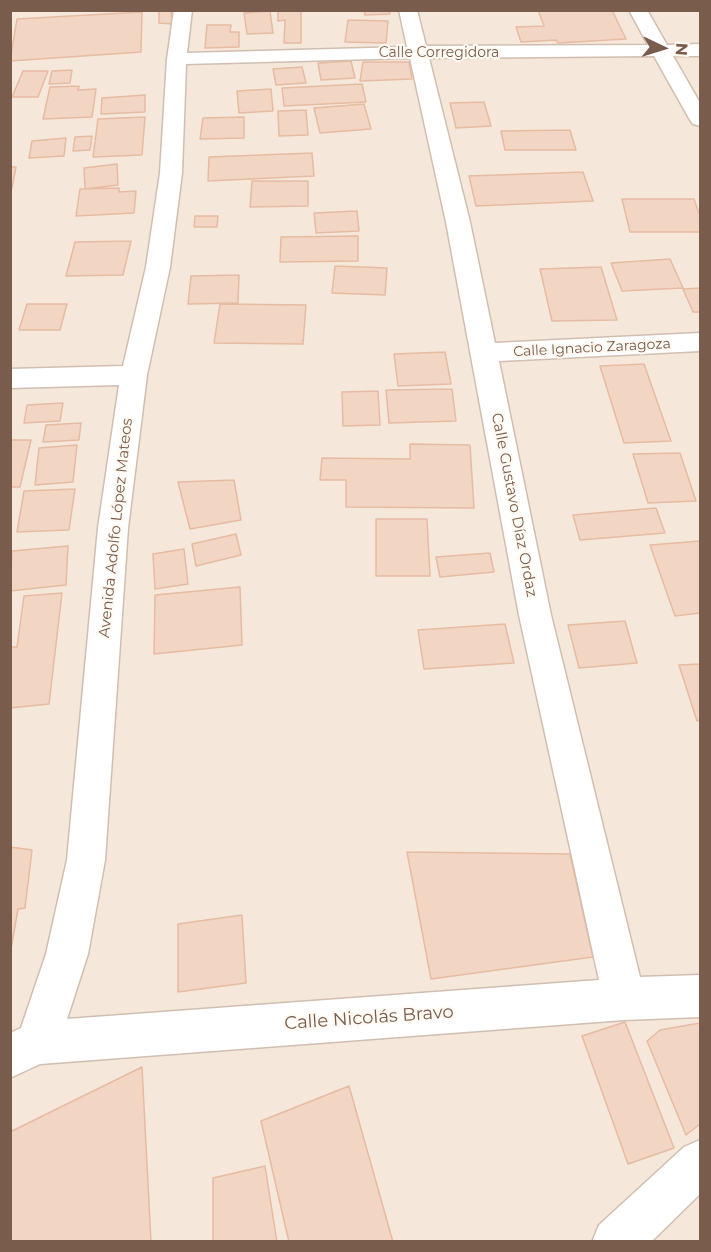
<!DOCTYPE html>
<html>
<head>
<meta charset="utf-8">
<style>
  body { margin:0 }
  #map { position:relative; width:711px; height:1252px; overflow:hidden; background:#fdf6ec; font-family:Montserrat,sans-serif }
  canvas { display:block }
  .frame { position:absolute; inset:0; border:12px solid #7a5c4d; pointer-events:none }
  .north { position:absolute; left:633px; top:18px; width:60px; height:60px; -webkit-text-stroke:4px #fffaf3; paint-order:stroke; rotate:94deg; font-size:16px; font-weight:700; line-height:24px; text-align:center; color:#7a5c4d }
  .north::after { content:''; display:block; margin:auto; width:21px; height:27px; background:#7a5c4d; clip-path:polygon(50% 0,100% 100%,50% 72%,0 100%) }
</style>
</head>
<body>
<div id="map">
<canvas width="711" height="1252"></canvas>
<div class="frame"></div>
<div class="north">N</div>
</div>
<script>
const g = document.querySelector('canvas').getContext('2d');
g.lineJoin = 'round';
function paint(path, color) { g.fillStyle = color; g.fill(path, 'evenodd'); }
const shape = rows => new Path2D(rows.map(r => 'M' + r).join(''));
function strokePath(path, color, width, dash) { g.strokeStyle = color; g.lineWidth = width; g.lineCap = dash ? 'butt' : 'round'; g.setLineDash(dash || []); g.stroke(path); }
function label(font, color, halo, rows, align = 'center') {
  g.font = font + ' Montserrat,sans-serif'; g.lineWidth = 4.5; g.setLineDash([]); g.textBaseline = 'middle'; g.strokeStyle = halo; g.fillStyle = color; for (const [text, x, y, turn = 0] of rows) {
    g.save(); g.translate(x, y); g.rotate((+turn || 0) * Math.PI / 180); g.textAlign = isNaN(turn) ? turn : align; if (halo) g.strokeText(text, 0, 0); g.fillText(text, 0, 0); g.restore();
  }
}
const residential = shape([
  [11,11,700,11,700,1241,11,1241]
]);
const building = shape([
  [159,10,171,10,172,24,159,23,159,10],
  [278,10,301,10,301,43,284,43,285,20,278,21,278,10],
  [364,10,389,10,390,14,365,15,364,10],
  [538,10,612,10,626,39,558,43,556,40,521,42,516,27,544,26,538,10],
  [270,11,273,33,247,34,244,13,270,11],
  [142,12,141,52,10,61,17,19,142,12],
  [348,20,388,21,386,43,345,42,348,20],
  [207,25,231,25,230,32,239,32,239,47,205,48,207,25],
  [351,61,355,78,321,80,318,63,351,61],
  [363,62,409,62,412,79,360,81,363,62],
  [302,67,306,83,276,85,273,69,302,67],
  [72,70,70,83,49,84,52,71,72,70],
  [23,71,48,71,38,97,12,97,23,71],
  [362,84,366,102,284,106,282,88,362,84],
  [79,86,78,90,96,89,92,117,43,119,50,87,79,86],
  [271,89,273,111,239,113,237,91,271,89],
  [145,95,145,112,101,114,102,98,145,95],
  [484,102,491,126,456,128,450,103,484,102],
  [364,104,371,129,320,133,314,108,364,104],
  [306,110,308,135,279,136,278,111,306,110],
  [145,117,142,155,93,157,98,119,145,117],
  [244,117,244,138,200,139,203,118,244,117],
  [570,130,576,150,505,150,501,131,570,130],
  [92,136,90,150,73,151,75,137,92,136],
  [66,138,64,156,29,158,32,141,66,138],
  [312,153,314,176,208,181,209,157,312,153],
  [117,164,118,185,85,189,84,168,117,164],
  [10,167,16,167,10,198,10,167],
  [583,172,593,201,476,206,469,176,583,172],
  [252,181,308,181,308,206,250,207,252,181],
  [119,188,119,192,136,191,134,213,76,216,80,189,119,188],
  [622,199,694,199,700,216,700,232,630,232,622,199],
  [357,211,359,231,316,233,314,213,357,211],
  [195,216,218,216,217,227,194,227,195,216],
  [358,236,358,261,280,262,281,237,358,236],
  [131,241,123,275,66,276,75,242,131,241],
  [670,259,683,288,622,291,611,263,670,259],
  [335,266,387,268,385,295,332,293,335,266],
  [601,267,617,320,552,321,540,269,601,267],
  [239,275,238,303,188,304,191,276,239,275],
  [700,288,700,312,693,312,683,289,700,288],
  [27,304,67,304,60,330,19,330,27,304],
  [220,304,306,305,303,344,214,343,220,304],
  [445,352,451,384,398,386,394,354,445,352],
  [644,364,671,441,624,443,600,366,644,364],
  [452,389,456,421,389,423,386,390,452,389],
  [378,391,380,425,343,426,342,392,378,391],
  [63,403,60,421,24,423,27,405,63,403],
  [81,423,79,440,43,442,46,425,81,423],
  [10,440,31,440,20,487,10,487,10,440],
  [410,444,470,445,474,508,346,507,346,480,320,480,322,458,410,459,410,444],
  [77,445,73,482,35,485,39,448,77,445],
  [680,453,696,501,648,503,633,454,680,453],
  [234,480,241,520,190,529,178,482,234,480],
  [75,489,69,530,17,532,24,491,75,489],
  [656,508,665,533,580,540,573,515,656,508],
  [376,519,427,519,430,576,376,576,376,519],
  [236,534,241,555,196,566,192,544,236,534],
  [700,541,700,613,675,616,650,545,700,541],
  [68,546,66,585,10,591,12,551,68,546],
  [184,549,188,584,155,589,153,554,184,549],
  [490,553,494,572,440,577,436,557,490,553],
  [240,587,242,645,154,654,155,595,240,587],
  [62,593,49,704,10,708,10,647,17,647,24,596,62,593],
  [625,621,637,663,579,668,568,625,625,621],
  [505,624,514,663,424,669,418,630,505,624],
  [700,664,700,720,697,721,679,665,700,664],
  [10,847,32,850,25,908,18,909,10,955,10,847],
  [407,852,570,854,593,957,431,979,407,852],
  [242,915,246,983,178,992,178,924,242,915],
  [625,1022,674,1148,628,1164,582,1036,625,1022],
  [700,1023,700,1124,686,1135,647,1041,660,1030,700,1023],
  [142,1067,151,1242,10,1242,10,1132,142,1067],
  [349,1086,393,1242,289,1242,261,1121,349,1086],
  [265,1166,277,1242,213,1242,213,1178,265,1166]
]);
const minor = shape([
  [174,10,192,10,187,53,407,47,399,10,417,10,426,46,648,45,629,10,647,10,667,45,700,44,700,56,673,56,700,103,700,126,693,124,690,120,654,56,429,58,470,222,495,343,700,333,700,351,499,361,551,615,640,977,700,975,700,1017,624,1020,40,1064,10,1078,10,1033,21,1028,46,954,67,860,98,528,119,385,10,388,10,369,123,366,146,267,160,173,167,59,174,10],
  [410,58,446,222,519,615,599,980,67,1019,88,954,105,860,128,528,147,375,170,267,182,173,186,64,410,58],
  [700,1140,700,1194,651,1242,592,1242,599,1225,684,1147,700,1140]
]);
const farStreetnames = [
  ["Calle Corregidora",439,53],
  ["Calle Ignacio Zaragoza",592,348,-3]
];
const streetNames = [
  ["Calle Gustavo Díaz Ordaz",514,505,79],
  ["Avenida Adolfo López Mateos",116,528,-84]
];
const nearStreetnames = [
  ["Calle Nicolás Bravo",369,1018,-4]
];
paint(residential, '#f5e8da');
paint(building, '#f3d5c3');
strokePath(building, '#e6bba3', 1.5);
strokePath(minor, '#d1beb0', 3);
paint(minor, '#fff');
label('14px', '#7a5c4d', '#fffaf3', farStreetnames);
label('15px', '#7a5c4d', '#fffaf3', streetNames);
label('18px', '#7a5c4d', '#fffaf3', nearStreetnames);
</script>
</body>
</html>
